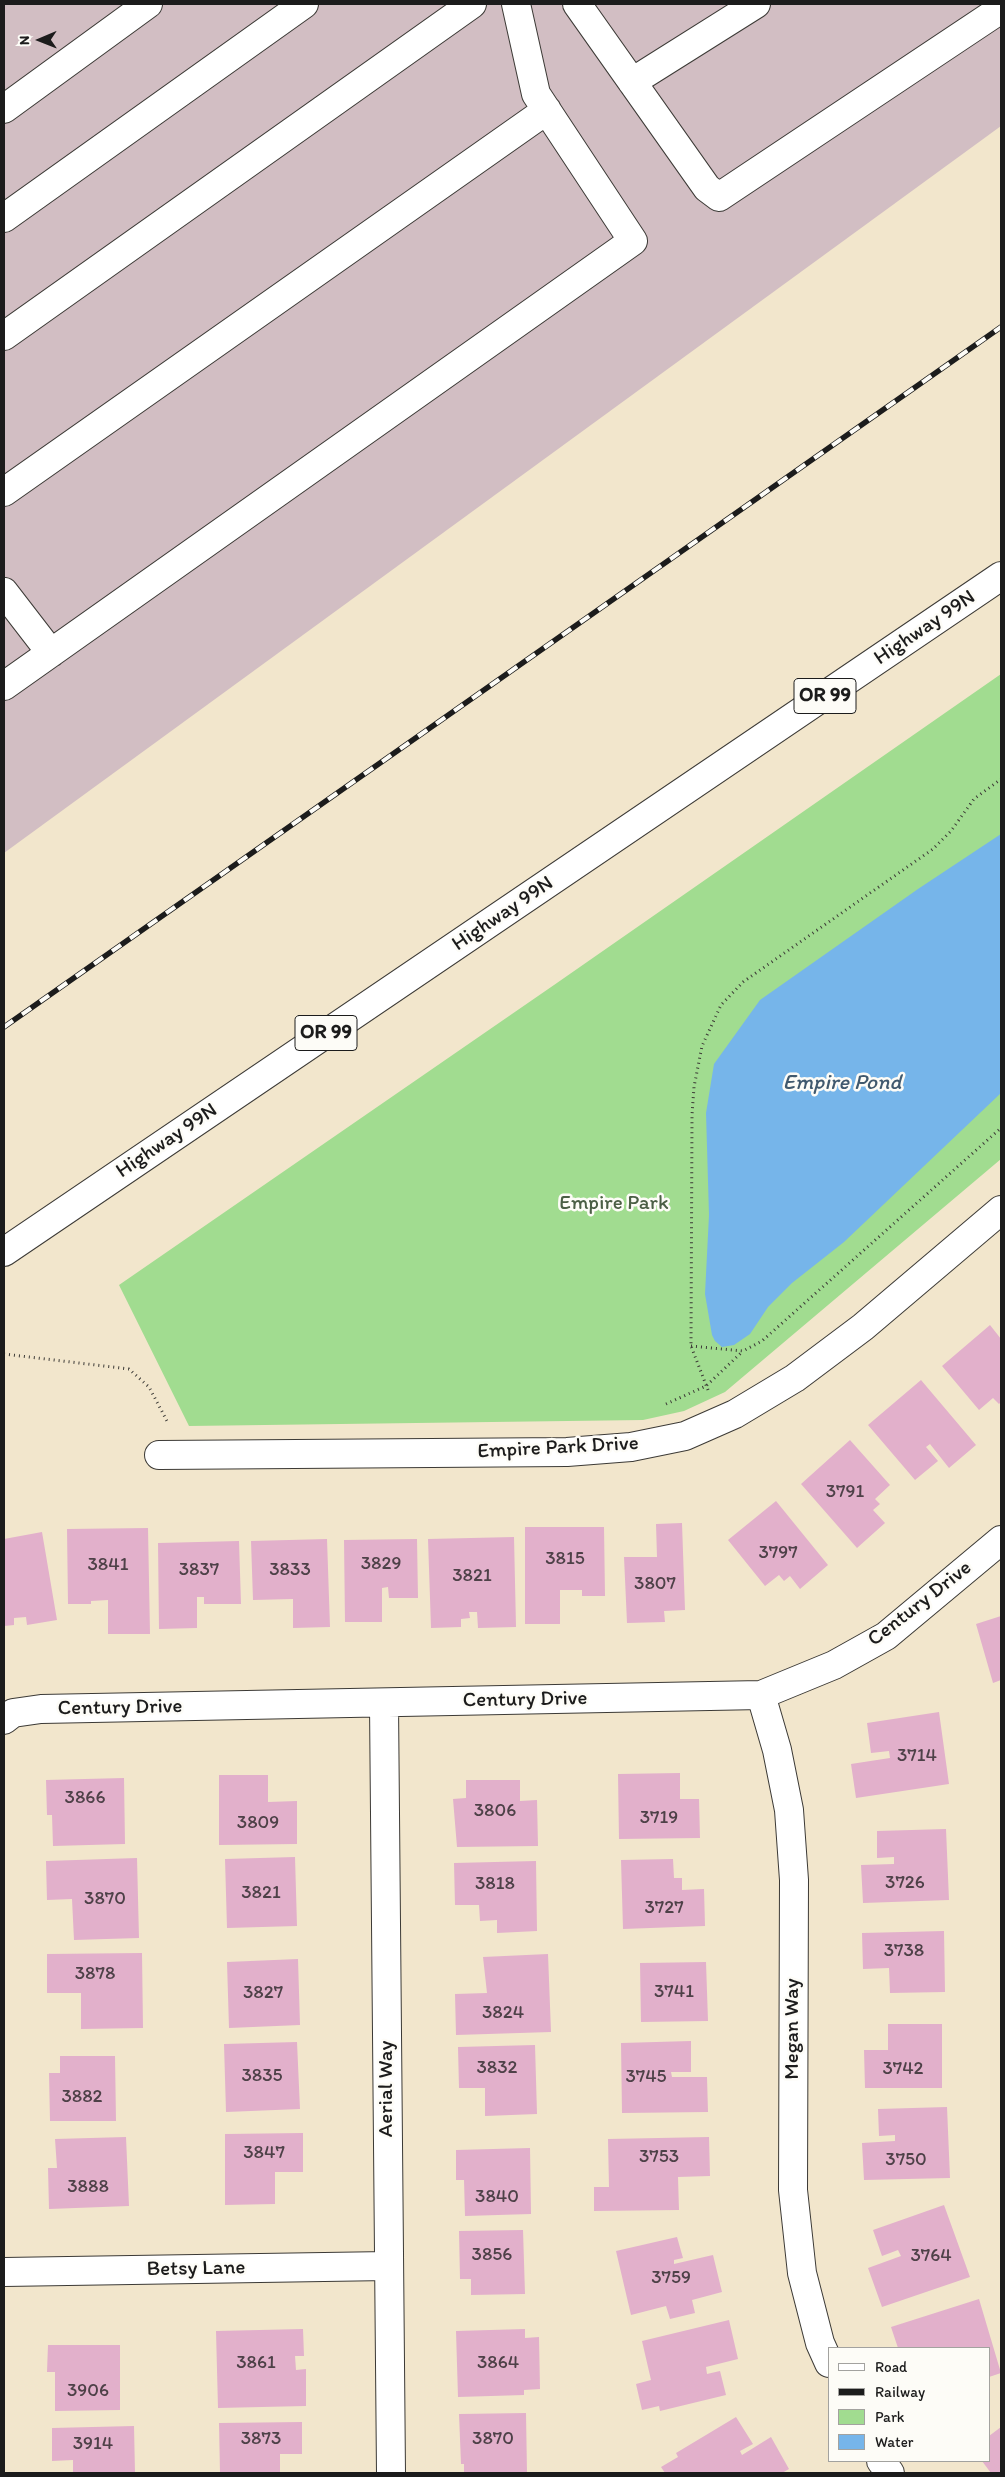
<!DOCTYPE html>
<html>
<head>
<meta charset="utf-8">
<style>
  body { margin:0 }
  #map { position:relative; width:1005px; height:2477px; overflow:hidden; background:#f2e6cc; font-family:Itim,sans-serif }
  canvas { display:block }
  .frame { position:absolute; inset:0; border:5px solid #1c1c1c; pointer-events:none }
  .legend { position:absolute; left:828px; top:2347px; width:162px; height:115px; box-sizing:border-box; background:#fdfcf7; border:1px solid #a3a29f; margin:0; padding:6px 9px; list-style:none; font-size:15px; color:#1c1c1c }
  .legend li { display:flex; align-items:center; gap:10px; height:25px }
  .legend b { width:25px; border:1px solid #a3a29f }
  .north { position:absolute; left:15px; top:15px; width:50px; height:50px; -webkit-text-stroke:4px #fdfcf7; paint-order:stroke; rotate:269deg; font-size:14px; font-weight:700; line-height:20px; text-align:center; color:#1c1c1c }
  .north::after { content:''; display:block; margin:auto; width:18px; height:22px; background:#1c1c1c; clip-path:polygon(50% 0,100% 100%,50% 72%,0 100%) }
</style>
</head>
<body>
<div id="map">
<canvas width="1005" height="2477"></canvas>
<div class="frame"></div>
<ul class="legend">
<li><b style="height:6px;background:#fff"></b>Road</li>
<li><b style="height:6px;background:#1c1c1c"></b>Railway</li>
<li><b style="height:14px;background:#a1dc90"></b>Park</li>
<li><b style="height:14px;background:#76b5ea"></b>Water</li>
</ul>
<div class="north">N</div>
</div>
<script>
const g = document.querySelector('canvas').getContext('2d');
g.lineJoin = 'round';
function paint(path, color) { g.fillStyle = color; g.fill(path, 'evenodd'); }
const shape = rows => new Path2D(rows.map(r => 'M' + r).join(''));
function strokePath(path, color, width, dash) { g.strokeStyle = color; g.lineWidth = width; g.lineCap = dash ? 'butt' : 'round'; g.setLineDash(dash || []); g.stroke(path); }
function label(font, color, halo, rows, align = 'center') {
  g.font = font + ' Itim,sans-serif'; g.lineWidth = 5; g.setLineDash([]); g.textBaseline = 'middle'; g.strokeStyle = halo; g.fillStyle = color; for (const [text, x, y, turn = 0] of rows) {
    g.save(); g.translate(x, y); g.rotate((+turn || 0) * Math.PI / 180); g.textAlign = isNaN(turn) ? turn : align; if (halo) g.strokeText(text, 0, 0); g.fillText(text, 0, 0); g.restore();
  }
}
const industrial = shape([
  [4,4,1001,4,1001,126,4,853]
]);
const green = shape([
  [1001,674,1001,1159,725,1392,684,1411,643,1420,189,1426,119,1285,554,985]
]);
const water = shape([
  [1001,834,1001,1093,844,1242,792,1283,768,1307,750,1334,734,1345,722,1347,715,1341,712,1335,705,1294,709,1215,706,1113,714,1064,760,1000,918,889]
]);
const building = shape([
  [990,1325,1001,1339,1001,1402,999,1404,993,1398,979,1410,942,1366],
  [921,1380,976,1445,949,1468,930,1444,926,1447,938,1461,915,1480,868,1425],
  [850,1440,890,1485,875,1499,880,1504,873,1510,885,1523,857,1548,801,1484],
  [776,1501,828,1565,800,1589,790,1576,784,1581,779,1575,765,1586,728,1540],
  [682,1523,685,1610,664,1611,665,1622,627,1623,624,1557,657,1557,656,1524],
  [525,1527,604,1527,605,1596,582,1596,582,1590,560,1590,560,1624,525,1624],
  [148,1528,150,1634,108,1634,108,1600,91,1601,91,1604,68,1604,67,1529],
  [42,1532,57,1620,27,1625,26,1617,14,1618,14,1625,4,1626,4,1539],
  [514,1537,516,1627,478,1628,477,1612,469,1612,470,1618,461,1619,461,1627,431,1628,428,1539],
  [327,1539,330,1627,293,1628,293,1599,253,1600,251,1541],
  [417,1539,418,1598,389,1598,388,1587,382,1588,382,1622,345,1622,344,1540],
  [239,1541,241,1604,204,1604,204,1597,197,1597,197,1628,159,1629,158,1543],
  [1001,1616,1001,1680,993,1683,976,1624],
  [939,1712,949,1784,856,1798,851,1764,890,1758,889,1751,871,1753,867,1723],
  [680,1773,680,1799,699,1799,700,1838,619,1839,618,1774],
  [219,1775,268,1775,268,1802,297,1801,297,1844,219,1845],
  [124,1778,125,1844,53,1846,52,1815,47,1815,46,1780],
  [466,1780,520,1780,520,1801,537,1800,538,1846,457,1847,453,1799,466,1798],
  [946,1829,949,1900,863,1903,861,1865,894,1864,894,1857,877,1858,877,1831],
  [295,1857,297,1926,227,1928,225,1859],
  [137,1858,139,1938,74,1940,72,1899,47,1900,46,1861],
  [673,1859,674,1878,682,1878,682,1890,704,1889,705,1926,623,1929,621,1860],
  [536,1861,537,1931,497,1933,497,1920,480,1921,479,1905,455,1905,454,1863],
  [944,1931,945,1992,890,1993,889,1968,863,1969,862,1933],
  [142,1953,143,2028,81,2029,81,1993,47,1993,47,1954],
  [548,1954,551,2032,456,2035,455,1994,487,1993,483,1957],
  [298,1959,300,2025,229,2028,227,1962],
  [706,1962,708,2021,641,2022,640,1963],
  [888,2024,942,2024,942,2088,865,2088,864,2050,888,2050],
  [691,2041,691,2072,671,2072,672,2077,707,2077,708,2112,622,2113,621,2043],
  [297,2042,300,2109,226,2112,224,2044],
  [535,2045,537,2114,485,2116,485,2088,459,2088,458,2047],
  [60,2056,115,2056,116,2121,50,2121,49,2073,60,2073],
  [947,2107,950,2178,864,2180,862,2143,895,2141,895,2135,879,2136,878,2109],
  [303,2133,303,2172,275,2172,275,2204,225,2205,225,2134],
  [126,2137,129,2206,49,2209,48,2168,57,2168,55,2139],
  [709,2137,710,2176,678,2177,679,2210,594,2211,594,2187,609,2187,608,2139],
  [530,2148,531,2214,465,2216,464,2180,456,2180,456,2150],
  [944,2205,970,2277,882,2307,868,2268,901,2256,898,2250,882,2256,873,2230],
  [523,2230,525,2294,471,2295,471,2279,460,2279,459,2231],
  [677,2237,683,2258,674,2260,674,2264,713,2255,722,2292,692,2300,695,2313,670,2319,666,2306,631,2315,616,2251],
  [979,2299,1001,2373,989,2377,989,2348,898,2348,891,2327],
  [729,2320,738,2359,706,2367,707,2374,720,2371,726,2395,660,2411,659,2406,642,2410,636,2384,651,2380,642,2341],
  [303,2329,304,2356,295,2356,296,2370,306,2369,306,2406,218,2408,216,2331],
  [525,2329,525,2338,539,2337,540,2389,524,2390,524,2395,458,2397,456,2331],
  [48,2345,120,2345,120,2410,55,2411,55,2372,47,2372],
  [526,2413,527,2473,464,2473,464,2464,461,2464,459,2414],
  [736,2417,753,2444,740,2451,742,2455,771,2437,789,2469,782,2473,665,2473,661,2467,678,2457,676,2453],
  [302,2422,302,2454,280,2454,280,2473,220,2473,219,2423],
  [134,2426,135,2473,73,2473,73,2460,52,2461,52,2428],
  [1001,2427,1001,2473,991,2473,982,2461,989,2461,989,2436]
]);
const path = shape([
  [691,1346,743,1351,762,1341,1001,1128],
  [4,1354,129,1369,149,1387,167,1421],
  [708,1390,691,1346,692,1115,694,1087,702,1046,721,1005,743,982,933,849,951,831,974,799,1001,779],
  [666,1404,706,1386,742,1352]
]);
const minor = shape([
  [577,4,707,188,719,197,1001,9],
  [632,82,756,4],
  [4,109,148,4],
  [4,218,304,4],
  [4,336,472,4],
  [4,492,547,110],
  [4,592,51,653],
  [4,686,633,241,536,94,516,4],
  [159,1455,567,1452,631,1447,685,1436,735,1414,795,1378,863,1327,1001,1210],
  [761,1695,777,1750,789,1810,794,1880,793,2190,802,2273,820,2343,829,2363],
  [384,1704,391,2473],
  [4,1720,13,1713,41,1709,761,1695,834,1665,886,1636,1001,1540],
  [4,2272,388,2266],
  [881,2461,890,2473]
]);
const major = shape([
  [4,1252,1001,576]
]);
const rail = shape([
  [4,1027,1001,327]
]);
const numberNames = [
  ["3791",845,1492],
  ["3797",778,1553],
  ["3815",565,1559],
  ["3829",381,1564],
  ["3841",108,1565],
  ["3837",199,1570],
  ["3833",290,1570],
  ["3821",472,1576],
  ["3807",655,1584],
  ["3714",917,1756],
  ["3866",85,1798],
  ["3806",495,1811],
  ["3719",659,1818],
  ["3809",258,1823],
  ["3726",905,1883],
  ["3818",495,1884],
  ["3821",261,1893],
  ["3870",105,1899],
  ["3727",664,1908],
  ["3738",904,1951],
  ["3878",95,1974],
  ["3741",674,1992],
  ["3827",263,1993],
  ["3824",503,2013],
  ["3832",497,2068],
  ["3742",903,2069],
  ["3835",262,2076],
  ["3745",646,2077],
  ["3882",82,2097],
  ["3847",264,2153],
  ["3753",659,2157],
  ["3750",906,2160],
  ["3888",88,2187],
  ["3840",497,2197],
  ["3856",492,2255],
  ["3764",931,2256],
  ["3759",671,2278],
  ["3861",256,2363],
  ["3864",498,2363],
  ["3906",88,2391],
  ["3873",261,2439],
  ["3870",493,2439],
  ["3914",93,2444]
];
const shields = [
  [825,696,62],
  [326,1033,62]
];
const shieldNames = [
  ["OR 99",825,696],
  ["OR 99",326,1033]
];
const streetNames = [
  ["Highway 99N",925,628,-34],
  ["Highway 99N",503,914,-34],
  ["Highway 99N",167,1141,-34],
  ["Empire Park Drive",558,1448,-3],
  ["Century Drive",920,1604,-38],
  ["Century Drive",525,1700,-1],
  ["Century Drive",120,1708,-1],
  ["Megan Way",793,2029,-90],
  ["Aerial Way",387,2089,-90],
  ["Betsy Lane",196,2269,-1]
];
const parkNames = [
  ["Empire Park",614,1204]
];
const waterNames = [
  ["Empire Pond",842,1083]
];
paint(industrial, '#d2bec3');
paint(green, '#a1dc90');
paint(water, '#76b5ea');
paint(building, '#e2b0cb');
strokePath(minor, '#3c3a36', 30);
strokePath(major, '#3c3a36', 30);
strokePath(path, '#3c3a36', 3, [1, 4]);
strokePath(minor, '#fff', 28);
strokePath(major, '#fff', 28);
strokePath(rail, '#1c1c1c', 5.5);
strokePath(rail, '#fdfcf7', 4, [11]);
label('19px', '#4e4148', null, numberNames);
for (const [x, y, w] of shields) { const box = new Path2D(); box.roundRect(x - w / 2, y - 17.5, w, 35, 4); g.fillStyle = '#fdfcf7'; g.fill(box); strokePath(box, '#1c1c1c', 1); }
label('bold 20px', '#1c1c1c', null, shieldNames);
label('21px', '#1c1c1c', '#fdfcf7', streetNames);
label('21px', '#4b5f45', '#fdfcf7', parkNames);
label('italic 22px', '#40596e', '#fdfcf7', waterNames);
</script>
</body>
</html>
